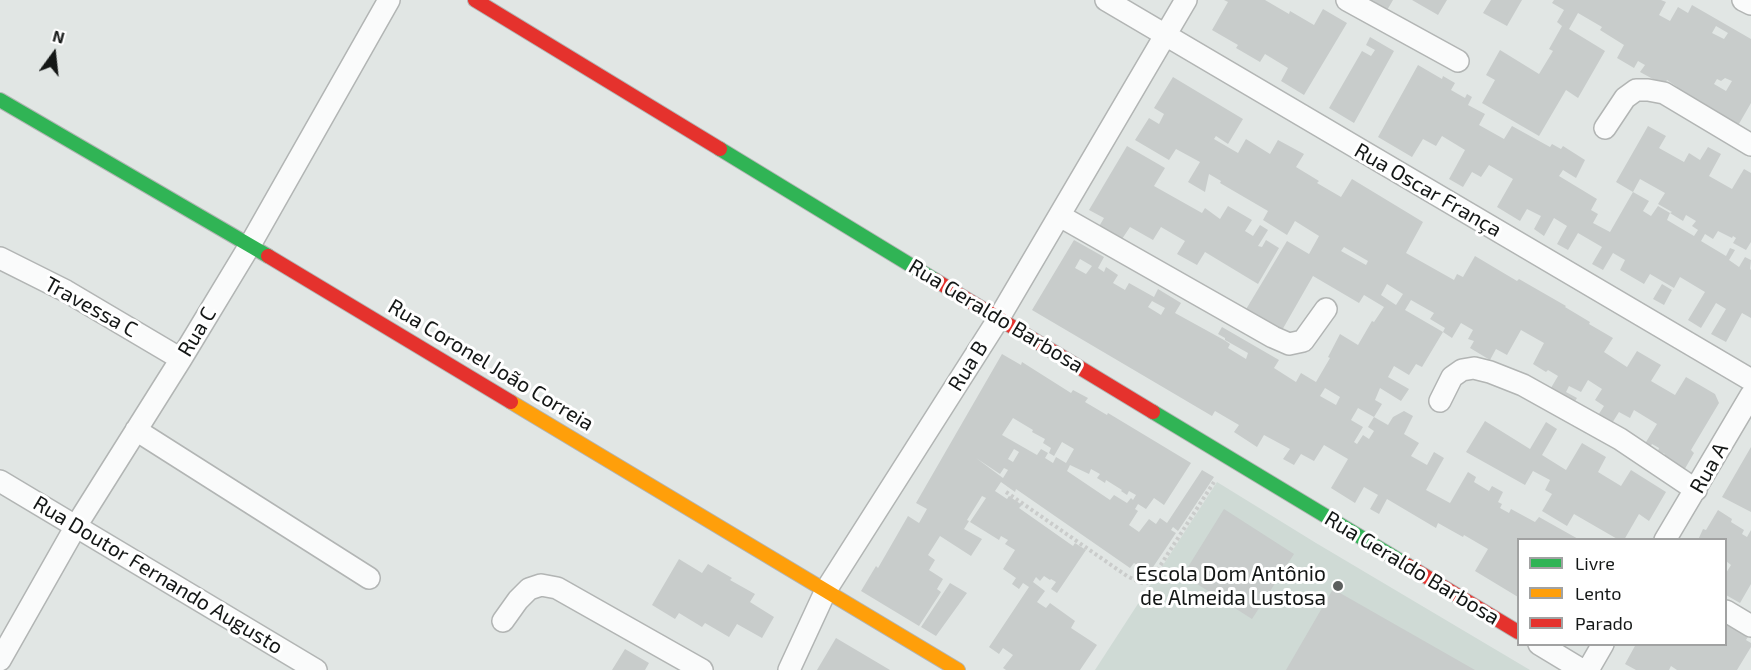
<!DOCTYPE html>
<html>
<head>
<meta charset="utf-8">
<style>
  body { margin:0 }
  #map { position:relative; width:1751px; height:670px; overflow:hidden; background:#e1e6e4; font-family:"Exo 2",sans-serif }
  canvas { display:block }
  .legend { position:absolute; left:1517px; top:538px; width:210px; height:108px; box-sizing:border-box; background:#fff; border:2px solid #a1a2a2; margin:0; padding:8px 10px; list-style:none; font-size:18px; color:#141716 }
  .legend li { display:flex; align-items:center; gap:12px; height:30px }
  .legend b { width:30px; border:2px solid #a1a2a2 }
  .north { position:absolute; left:24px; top:24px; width:60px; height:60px; -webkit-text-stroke:4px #fff; paint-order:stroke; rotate:15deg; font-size:16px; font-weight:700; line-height:24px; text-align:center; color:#141716 }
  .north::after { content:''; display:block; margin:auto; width:21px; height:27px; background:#141716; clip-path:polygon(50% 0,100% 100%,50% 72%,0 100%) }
</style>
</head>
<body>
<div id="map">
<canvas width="1751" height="670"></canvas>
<ul class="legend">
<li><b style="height:8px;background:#30b455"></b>Livre</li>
<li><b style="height:8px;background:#ff9f0a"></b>Lento</li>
<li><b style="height:8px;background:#e5322d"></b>Parado</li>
</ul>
<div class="north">N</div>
</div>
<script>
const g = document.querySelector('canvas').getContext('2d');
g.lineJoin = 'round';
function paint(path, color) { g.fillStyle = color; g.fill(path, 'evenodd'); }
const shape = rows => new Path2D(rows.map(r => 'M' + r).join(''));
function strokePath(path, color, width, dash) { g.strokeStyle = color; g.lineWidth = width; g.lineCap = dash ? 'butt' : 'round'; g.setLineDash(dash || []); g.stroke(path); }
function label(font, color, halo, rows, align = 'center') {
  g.font = font + ' "Exo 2",sans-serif'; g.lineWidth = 6; g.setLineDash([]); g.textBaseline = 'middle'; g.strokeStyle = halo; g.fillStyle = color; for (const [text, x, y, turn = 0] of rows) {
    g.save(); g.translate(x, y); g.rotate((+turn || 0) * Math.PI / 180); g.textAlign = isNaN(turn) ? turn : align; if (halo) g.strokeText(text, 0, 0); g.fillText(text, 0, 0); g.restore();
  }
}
const built = shape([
  [1217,482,1316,543,1530,670,1095,670]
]);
const building = shape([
  [1224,0,1265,0,1289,14,1290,11,1314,25,1323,9,1347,23,1304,95,1281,81,1288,68,1265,54,1260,62,1236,48,1238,45,1212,30,1228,2],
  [1366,0,1393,0,1386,12],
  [1412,0,1447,0,1438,15],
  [1491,0,1522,0,1507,26,1483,13],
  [1554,0,1661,0,1666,2,1659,15,1670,21,1678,7,1688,13,1692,5,1751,39,1751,103,1736,129,1675,92,1677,87,1667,80,1664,85,1640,72,1645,65,1638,61,1634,68,1617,58,1624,45,1600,30,1602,27,1578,13,1569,29,1605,51,1578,98,1566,90,1539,136,1482,103,1495,80,1486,75,1500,50,1539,74,1553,51,1549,49,1562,26,1557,22,1564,10,1552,3],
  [1716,26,1728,33,1724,39,1712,33],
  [1725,78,1732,81,1726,91,1714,84,1717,79,1721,81],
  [1370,37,1394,51,1354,123,1329,108,1362,51,1371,56,1375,50,1366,45],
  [1418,65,1442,79,1443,76,1455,83,1451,90,1465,98,1467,94,1472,97,1468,105,1485,114,1479,125,1504,139,1512,126,1550,147,1552,144,1561,149,1563,146,1585,160,1576,178,1563,170,1559,176,1597,199,1591,210,1598,214,1593,223,1610,232,1633,192,1649,201,1643,211,1651,216,1658,206,1670,213,1672,212,1658,204,1665,193,1640,179,1633,192,1616,182,1648,126,1666,136,1659,148,1684,162,1689,153,1700,160,1708,147,1721,154,1709,176,1732,189,1744,169,1751,173,1751,242,1746,250,1733,243,1736,238,1733,236,1732,238,1718,231,1713,239,1705,234,1701,241,1726,256,1730,248,1735,250,1729,260,1739,267,1745,257,1751,260,1750,269,1751,270,1751,318,1742,313,1726,342,1711,334,1726,309,1716,303,1701,328,1688,320,1705,292,1680,277,1674,288,1650,274,1644,284,1620,270,1625,260,1613,253,1603,270,1592,264,1602,247,1578,233,1568,250,1557,244,1567,226,1554,218,1544,236,1534,229,1541,216,1527,209,1520,221,1497,207,1513,179,1489,165,1481,177,1472,172,1463,187,1449,179,1465,150,1442,136,1436,146,1423,139,1412,157,1378,137],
  [1670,213,1683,221,1686,215,1696,221,1692,226,1698,230,1694,236,1667,220],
  [1173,77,1243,119,1228,144,1216,136,1214,139,1238,153,1246,139,1270,154,1278,140,1304,154,1296,167,1319,181,1317,183,1341,197,1352,179,1423,222,1406,253,1454,280,1457,274,1463,277,1475,256,1517,281,1519,279,1566,306,1565,307,1590,322,1589,324,1613,338,1604,352,1627,367,1637,351,1661,365,1651,381,1675,395,1686,377,1715,394,1719,403,1691,450,1694,453,1683,472,1662,460,1665,454,1658,451,1659,448,1652,444,1648,450,1643,447,1657,424,1634,410,1630,418,1619,412,1609,428,1595,420,1604,406,1595,400,1602,389,1588,380,1581,392,1569,386,1566,392,1577,398,1572,406,1548,393,1558,376,1548,370,1546,372,1533,364,1544,343,1521,330,1507,355,1496,349,1490,360,1470,348,1474,341,1468,339,1473,330,1461,323,1452,338,1443,332,1445,328,1430,319,1434,313,1411,300,1405,310,1443,332,1422,367,1416,364,1409,375,1394,366,1388,377,1409,389,1401,401,1380,388,1375,400,1382,404,1374,417,1388,425,1393,417,1404,411,1413,416,1404,434,1419,443,1411,456,1427,465,1434,452,1444,458,1426,490,1450,503,1468,472,1476,477,1474,482,1489,491,1492,486,1503,492,1498,502,1502,504,1500,508,1509,513,1511,509,1535,522,1539,517,1580,540,1518,540,1518,597,1475,571,1488,549,1464,535,1463,537,1438,523,1436,528,1387,499,1379,514,1370,509,1378,495,1364,487,1355,503,1331,488,1348,459,1324,445,1314,461,1301,454,1294,465,1283,459,1290,449,1264,435,1257,447,1234,432,1239,425,1215,411,1212,416,1032,310,1074,240,1104,257,1098,268,1104,272,1106,267,1118,275,1113,283,1125,290,1129,283,1154,297,1158,289,1181,303,1175,313,1224,340,1230,344,1228,348,1246,359,1248,353,1225,340,1225,338,1218,334,1222,327,1279,360,1274,368,1296,382,1301,373,1316,382,1330,358,1328,357,1340,334,1358,345,1372,321,1374,322,1384,307,1364,295,1359,303,1313,276,1281,332,1245,311,1287,241,1309,254,1319,236,1295,221,1287,235,1263,220,1268,211,1220,183,1221,181,1209,174,1205,192,1188,182,1200,162,1176,149,1169,160,1135,140,1149,118,1159,124,1164,114,1154,108],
  [1344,247,1368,261,1366,265,1341,251],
  [1080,259,1092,266,1086,274,1075,268],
  [1387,284,1403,294,1396,305,1381,295],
  [1152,301,1165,308,1161,315,1148,307],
  [1325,388,1340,397,1336,405,1320,396],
  [1358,408,1374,417,1368,427,1374,431,1369,439,1363,435,1357,444,1354,442,1363,427,1351,420],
  [1127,146,1165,168,1154,186,1202,213,1205,208,1220,219,1228,206,1252,220,1245,231,1253,236,1260,225,1268,230,1258,246,1262,247,1266,240,1279,248,1258,284,1205,252,1197,265,1177,254,1185,241,1161,227,1153,240,1130,227,1120,242,1098,228,1104,218,1089,210],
  [1662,284,1672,290,1664,305,1653,299],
  [1002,354,1021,365,1022,362,1071,393,1073,390,1088,398,1085,402,1107,415,1108,413,1191,463,1164,505,1154,498,1146,509,1138,504,1135,509,1138,511,1129,525,1139,532,1149,519,1156,524,1160,518,1167,523,1202,470,1214,477,1178,531,1173,527,1171,530,1176,533,1149,573,1134,563,1130,568,1016,489,1015,492,1001,482,995,491,1007,499,1009,496,1022,505,1019,508,1073,546,1075,543,1086,550,1057,593,1051,589,1056,582,1051,579,1050,580,1044,576,1040,581,1036,577,1033,582,1045,591,1037,602,1046,608,1050,603,1075,621,1071,628,1097,645,1080,670,1006,670,1003,668,1013,655,1003,648,999,654,989,647,1029,587,1023,583,1019,589,1012,584,1016,578,1003,569,1015,550,1005,544,1008,540,1001,536,999,540,970,522,986,498,982,496,967,520,969,521,964,529,982,539,971,556,940,536,928,555,935,560,929,570,943,579,937,589,941,592,919,626,861,591,876,566,878,568,908,516,919,523,927,509,916,503],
  [1013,418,1033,430,1032,432,1045,439,1043,443,1051,448,1049,453,1054,456,1062,442,1074,449,1066,463,1056,457,1053,463,1045,458,1048,453,1041,449,1037,455,1002,435],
  [1014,449,1019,452,1013,462,1008,459],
  [976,458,1000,474,1004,468,1008,470,1003,478],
  [1070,465,1089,474,1091,469,1100,474,1097,478,1105,483,1106,480,1122,490,1121,491,1127,495,1129,491,1136,495,1133,500,1131,498,1127,503,1114,495,1110,500,1067,471],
  [1485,421,1530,449,1546,422,1557,429,1542,455,1566,470,1582,443,1606,457,1598,472,1621,486,1631,470,1666,492,1649,521,1639,514,1624,540,1619,540,1574,514,1567,526,1542,511,1552,494,1545,490,1550,480,1533,471,1525,485,1466,452],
  [1751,447,1751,512,1722,497],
  [1224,509,1294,554,1252,619,1183,575],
  [1718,510,1732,519,1731,522,1744,530,1742,534,1747,537,1751,530,1751,584,1740,603,1726,595,1726,573,1731,565,1726,561,1726,540,1698,540,1703,529,1706,530],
  [679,559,702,573,708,564,732,578,730,580,755,594,750,602,774,617,762,638,737,624,729,637,705,623,702,627,679,613,675,619,652,605],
  [950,583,967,593,936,636,921,627],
  [1333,589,1475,670,1286,670],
  [1726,620,1749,635,1746,640,1751,643,1751,647,1737,670,1677,670,1671,666,1669,670,1636,670,1625,664,1636,644,1726,644],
  [836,638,890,670,817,670],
  [625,649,649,663,645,670,612,670]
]);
const path = shape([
  [1006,492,1127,576,1139,582,1145,584,1151,580,1214,482]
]);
const street = shape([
  [1106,0,1751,380],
  [1347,0,1458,61],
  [1743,0,1751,4],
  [1605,128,1625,98,1636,90,1648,90,1664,93,1751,145],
  [1060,216,1273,337,1289,344,1303,341,1326,309],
  [0,258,66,291,181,359],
  [1440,401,1452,377,1462,370,1474,368,1490,372,1523,385,1620,439,1696,490],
  [136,430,369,578],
  [0,481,316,670],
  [1665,540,1751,395],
  [1726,611,1751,626],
  [503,621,518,600,529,589,541,585,557,588,702,670],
  [1539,644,1582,670],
  [0,660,76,526,181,359,250,245,389,0],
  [789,670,826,590,999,318,1186,0],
  [1588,670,1603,644]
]);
const fast = shape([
  [0,100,268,256],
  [720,149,935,280],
  [1153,412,1407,565]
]);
const slow = shape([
  [511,402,958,670]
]);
const jam = shape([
  [475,0,720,149],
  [268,256,511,402],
  [935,280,1153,412],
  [1407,565,1518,632]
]);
const markers = [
  [1338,586,6,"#5c5f5e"]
];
const streetNames = [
  ["Rua Oscar França",1428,190,30],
  ["Travessa C",91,307,29],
  ["Rua Geraldo Barbosa",996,316,31],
  ["Rua C",197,332,-59],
  ["Rua Coronel João Correia",491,365,31],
  ["Rua B",968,366,-58],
  ["Rua A",1709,468,-60],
  ["Rua Geraldo Barbosa",1412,568,31],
  ["Rua Doutor Fernando Augusto",158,575,31]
];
const poiNames = [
  ["Escola Dom Antônio",1326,574],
  ["de Almeida Lustosa",1326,598]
];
paint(built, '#cfdad5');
paint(building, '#c8cccb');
strokePath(street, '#b2b5b4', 24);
strokePath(fast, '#b2b5b4', 16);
strokePath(slow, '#b2b5b4', 16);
strokePath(jam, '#b2b5b4', 16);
strokePath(path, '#cacccb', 4, [3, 3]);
strokePath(street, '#fafbfb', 21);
strokePath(fast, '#30b455', 14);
strokePath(slow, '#ff9f0a', 14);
strokePath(jam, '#e5322d', 14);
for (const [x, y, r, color] of markers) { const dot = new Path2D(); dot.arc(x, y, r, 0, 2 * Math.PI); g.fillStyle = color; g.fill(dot); strokePath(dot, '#fff', 2); }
label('21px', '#141716', '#fff', streetNames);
label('21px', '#141716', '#fff', poiNames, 'right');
</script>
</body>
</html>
